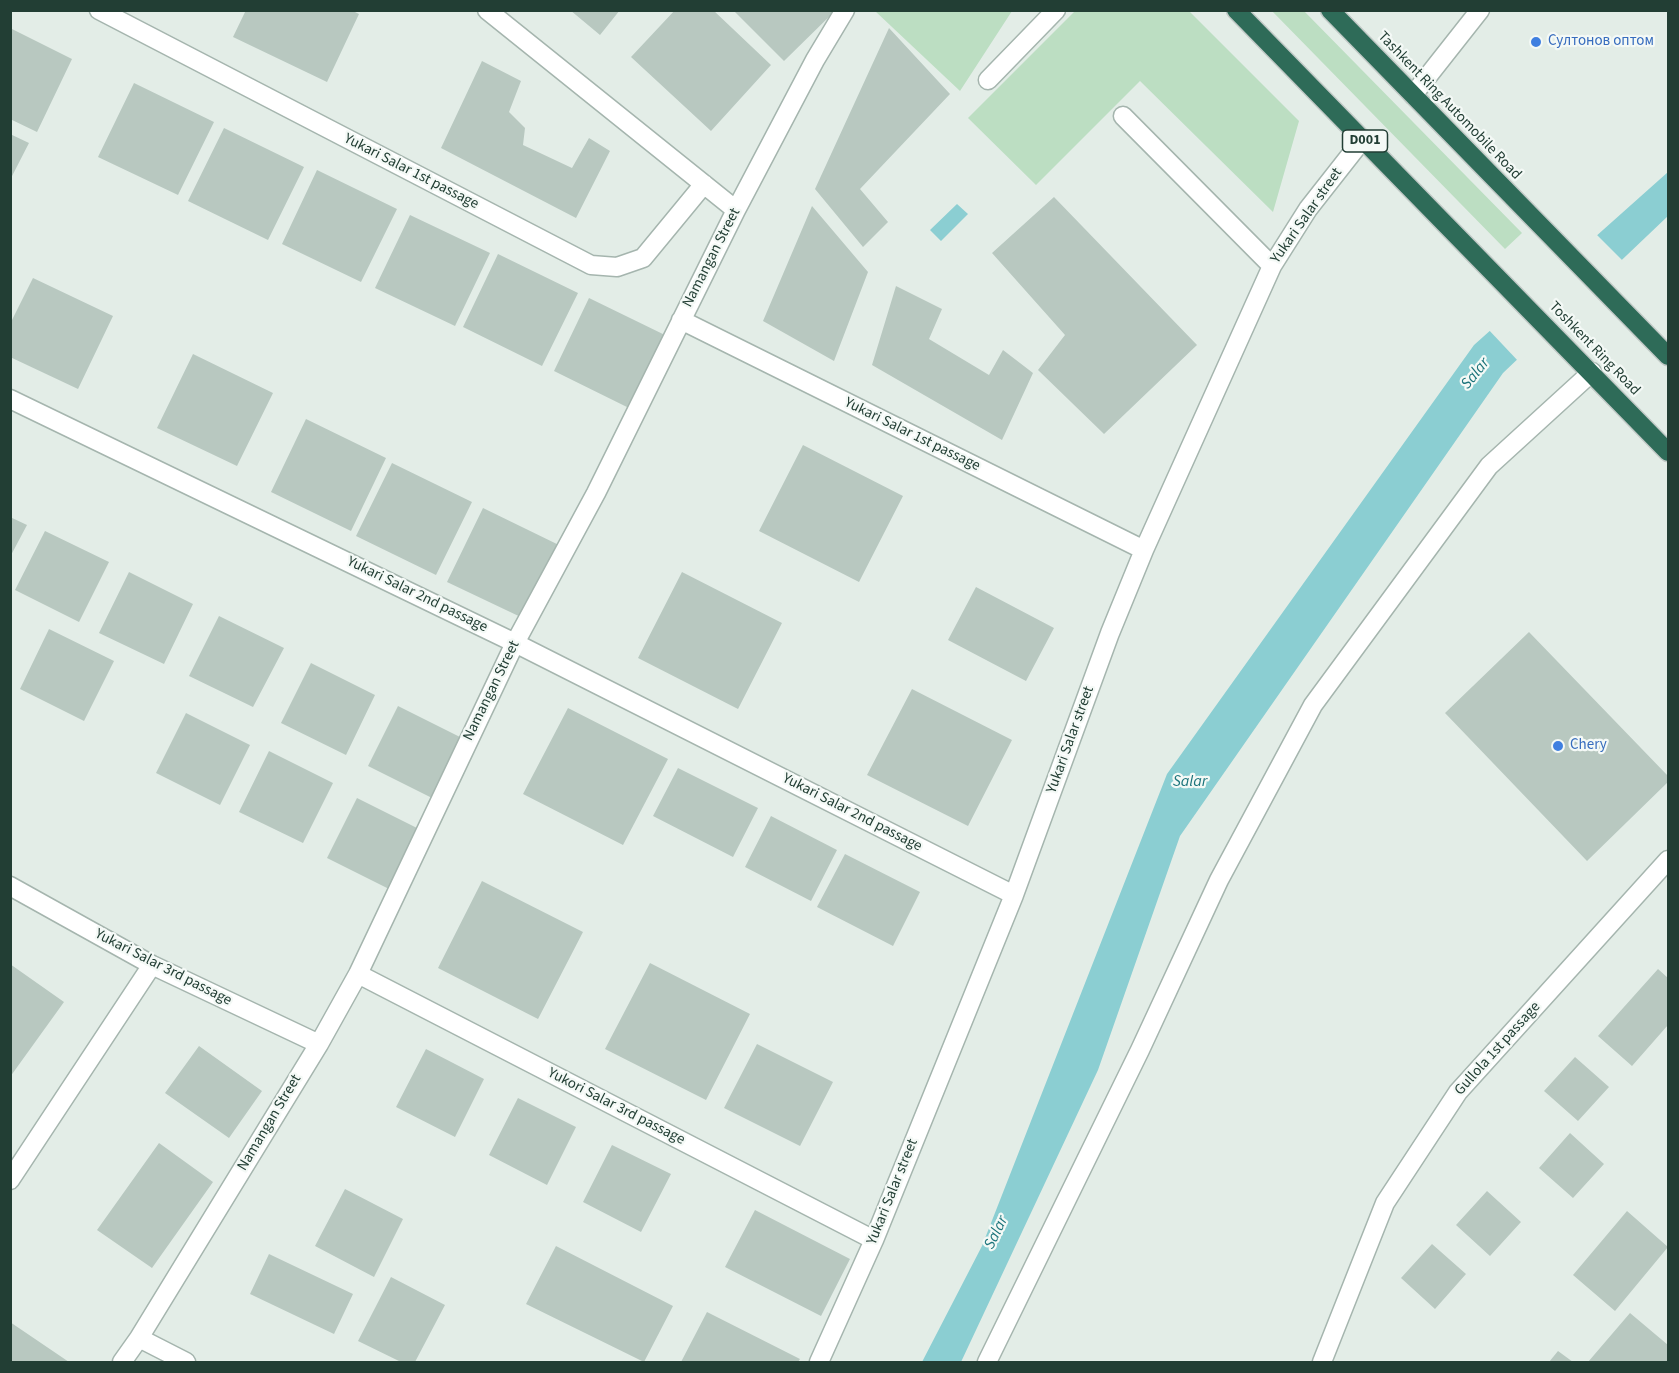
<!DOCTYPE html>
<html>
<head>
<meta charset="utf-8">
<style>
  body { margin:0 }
  #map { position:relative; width:1679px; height:1373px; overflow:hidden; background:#e3ede7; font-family:"Source Sans 3",sans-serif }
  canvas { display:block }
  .frame { position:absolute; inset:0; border:12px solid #223e34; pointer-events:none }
</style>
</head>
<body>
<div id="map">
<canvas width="1679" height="1373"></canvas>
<div class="frame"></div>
</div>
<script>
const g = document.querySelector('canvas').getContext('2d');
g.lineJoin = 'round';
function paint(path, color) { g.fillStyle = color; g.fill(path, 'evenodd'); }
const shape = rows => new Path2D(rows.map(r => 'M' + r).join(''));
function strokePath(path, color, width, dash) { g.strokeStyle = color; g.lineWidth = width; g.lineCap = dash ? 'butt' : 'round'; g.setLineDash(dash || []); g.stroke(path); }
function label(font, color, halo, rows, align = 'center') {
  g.font = font + ' "Source Sans 3",sans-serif'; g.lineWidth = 4.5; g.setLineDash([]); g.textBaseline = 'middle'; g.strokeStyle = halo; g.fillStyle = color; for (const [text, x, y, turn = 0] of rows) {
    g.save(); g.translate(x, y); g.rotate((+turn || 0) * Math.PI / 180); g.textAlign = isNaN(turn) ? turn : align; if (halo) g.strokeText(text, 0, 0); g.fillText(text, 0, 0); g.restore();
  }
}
const green = shape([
  [1188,10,1299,121,1273,212,1140,81,1036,185,968,118,1075,11],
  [875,11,1012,11,960,91],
  [1272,11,1304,11,1522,233,1505,249]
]);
const water = shape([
  [1668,172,1668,216,1503,373,1180,836,1098,1070,961,1362,922,1362,982,1246,1167,774,1474,345],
  [957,204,968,214,941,241,930,230]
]);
const pier = shape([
  [1595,233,1624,262,1519,362,1487,328]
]);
const building = shape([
  [246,10,351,10,359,14,327,82,233,37],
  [570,10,620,10,600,35],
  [675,10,713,10,771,65,711,131,631,57],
  [733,10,836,10,784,61],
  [10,28,72,59,37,132,10,119],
  [889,28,950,94,860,189,888,222,863,247,815,189],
  [482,61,521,81,509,112,525,128,523,145,572,168,589,138,610,151,576,218,441,148],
  [134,83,214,122,178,195,98,157],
  [224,128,304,167,268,240,188,201],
  [10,134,29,143,10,180],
  [317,170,397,209,361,282,282,244],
  [1054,197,1197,345,1104,434,1038,370,1065,335,992,253],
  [812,206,868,272,834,361,763,321],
  [410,215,490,253,455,326,375,288],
  [498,254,578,293,542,366,463,327],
  [33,278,113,316,78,389,10,357,10,324],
  [896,286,942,309,929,339,989,375,1003,350,1033,373,1002,440,872,365],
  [589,298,669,337,633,410,554,371],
  [193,354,273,393,237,466,157,428],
  [306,419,386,458,351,531,271,492],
  [803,445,903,496,859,582,759,531],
  [392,463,472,502,436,575,356,536],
  [483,508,563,547,527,620,447,582],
  [10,517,27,525,10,557],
  [45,531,109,562,79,622,15,590],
  [129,572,193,604,164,664,99,633],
  [682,572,782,623,738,709,638,658],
  [976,587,1054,628,1026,681,948,640],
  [219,616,284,648,253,707,189,676],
  [49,629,114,661,84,721,20,689],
  [1529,632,1668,776,1668,782,1587,861,1445,713],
  [311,663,375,695,346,755,281,723],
  [912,689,1012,740,968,826,867,775],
  [398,706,462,738,432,798,368,766],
  [568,708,668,759,623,845,523,794],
  [186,713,250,745,220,805,156,773],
  [269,751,333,783,303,843,239,812],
  [678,768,758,808,733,857,653,816],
  [357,798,421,830,391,890,327,858],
  [771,816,837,850,811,901,745,867],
  [845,854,920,892,893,946,817,907],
  [482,881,583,932,538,1019,438,968],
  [650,963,750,1014,706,1100,605,1049],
  [10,964,64,1002,10,1077],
  [1658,969,1668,978,1668,1025,1632,1066,1598,1036],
  [757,1044,833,1082,800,1146,724,1108],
  [199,1046,262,1091,229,1138,165,1093],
  [426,1049,484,1079,455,1137,396,1107],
  [1575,1057,1609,1087,1578,1121,1544,1091],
  [518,1098,576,1127,547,1185,489,1155],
  [1570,1133,1604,1164,1573,1198,1539,1168],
  [159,1143,213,1182,152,1268,97,1230],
  [612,1145,671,1174,641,1232,583,1202],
  [345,1189,403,1219,374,1277,315,1246],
  [1487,1191,1521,1222,1490,1256,1456,1225],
  [755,1210,850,1259,821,1316,725,1267],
  [1627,1211,1668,1247,1615,1311,1573,1275],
  [1432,1244,1466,1274,1435,1309,1401,1278],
  [556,1246,673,1306,644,1362,526,1304],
  [269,1254,353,1294,334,1334,250,1294],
  [391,1277,445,1305,415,1362,401,1362,358,1341],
  [707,1312,800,1359,798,1362,681,1362],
  [1630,1313,1668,1345,1668,1362,1588,1362],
  [10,1322,69,1362,10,1362],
  [1558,1351,1573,1362,1549,1362]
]);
const minor = shape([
  [99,10,591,265,617,267,643,258,704,184],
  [487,10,736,210],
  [988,80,1056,10],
  [1413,95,1480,10],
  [1123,116,1272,266],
  [681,320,1144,550],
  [10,399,515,643,1014,895],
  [10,886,152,965,319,1044],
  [358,974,874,1240],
  [10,1180,152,965],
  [139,1338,186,1362],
  [122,1362,139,1338,319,1044,358,974,515,643,596,493,736,210,815,60,845,10],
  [819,1362,874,1240,1014,895,1110,633,1144,550,1272,266,1308,209,1363,139],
  [987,1362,1140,1050,1219,880,1313,705,1489,466,1592,372],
  [1322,1362,1385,1203,1458,1092,1668,860]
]);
const highway = shape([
  [1236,10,1668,452],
  [1330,10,1668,356]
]);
const markers = [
  [1536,42,6,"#3f7fe0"],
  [1558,746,6,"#3f7fe0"]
];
const shields = [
  [1365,141,45]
];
const shieldNames = [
  ["D001",1365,141]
];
const shopNames = [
  ["Султонов оптом",1548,42],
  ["Chery",1570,746]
];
const streetNames = [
  ["Tashkent Ring Automobile Road",1449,106,46],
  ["Yukari Salar 1st passage",411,172,27],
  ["Yukari Salar street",1307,216,-55],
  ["Namangan Street",712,258,-63],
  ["Toshkent Ring Road",1594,349,46],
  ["Yukari Salar 1st passage",912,435,26],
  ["Yukari Salar 2nd passage",417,595,26],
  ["Namangan Street",492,691,-64],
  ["Yukari Salar street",1071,740,-70],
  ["Yukari Salar 2nd passage",852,813,27],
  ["Yukari Salar 3rd passage",163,968,27],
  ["Gullola 1st passage",1498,1049,-48],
  ["Yukori Salar 3rd passage",616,1107,27],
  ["Namangan Street",270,1123,-59],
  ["Yukari Salar street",893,1192,-68]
];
const waterNames = [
  ["Salar",1476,374,-51],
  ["Salar",1190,782],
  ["Salar",997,1233,-64]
];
paint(green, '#bcdec2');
paint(water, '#8bced2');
paint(pier, '#e3ede7');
paint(building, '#b8c8c0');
strokePath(minor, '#a5b5ae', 21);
strokePath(highway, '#c1c9c6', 21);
strokePath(minor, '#fff', 18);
strokePath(highway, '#2e6b58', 18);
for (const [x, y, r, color] of markers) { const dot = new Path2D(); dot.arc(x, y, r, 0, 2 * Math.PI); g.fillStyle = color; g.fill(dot); strokePath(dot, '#f4f9f6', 2); }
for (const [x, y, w] of shields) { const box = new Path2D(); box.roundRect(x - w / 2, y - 11, w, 22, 4.5); g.fillStyle = '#f4f9f6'; g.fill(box); strokePath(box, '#223e34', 1.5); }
label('bold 14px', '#223e34', null, shieldNames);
label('15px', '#366cbe', '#f4f9f6', shopNames, 'left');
label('15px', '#223e34', '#f4f9f6', streetNames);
label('italic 16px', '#1c747b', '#f4f9f6', waterNames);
</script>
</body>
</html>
